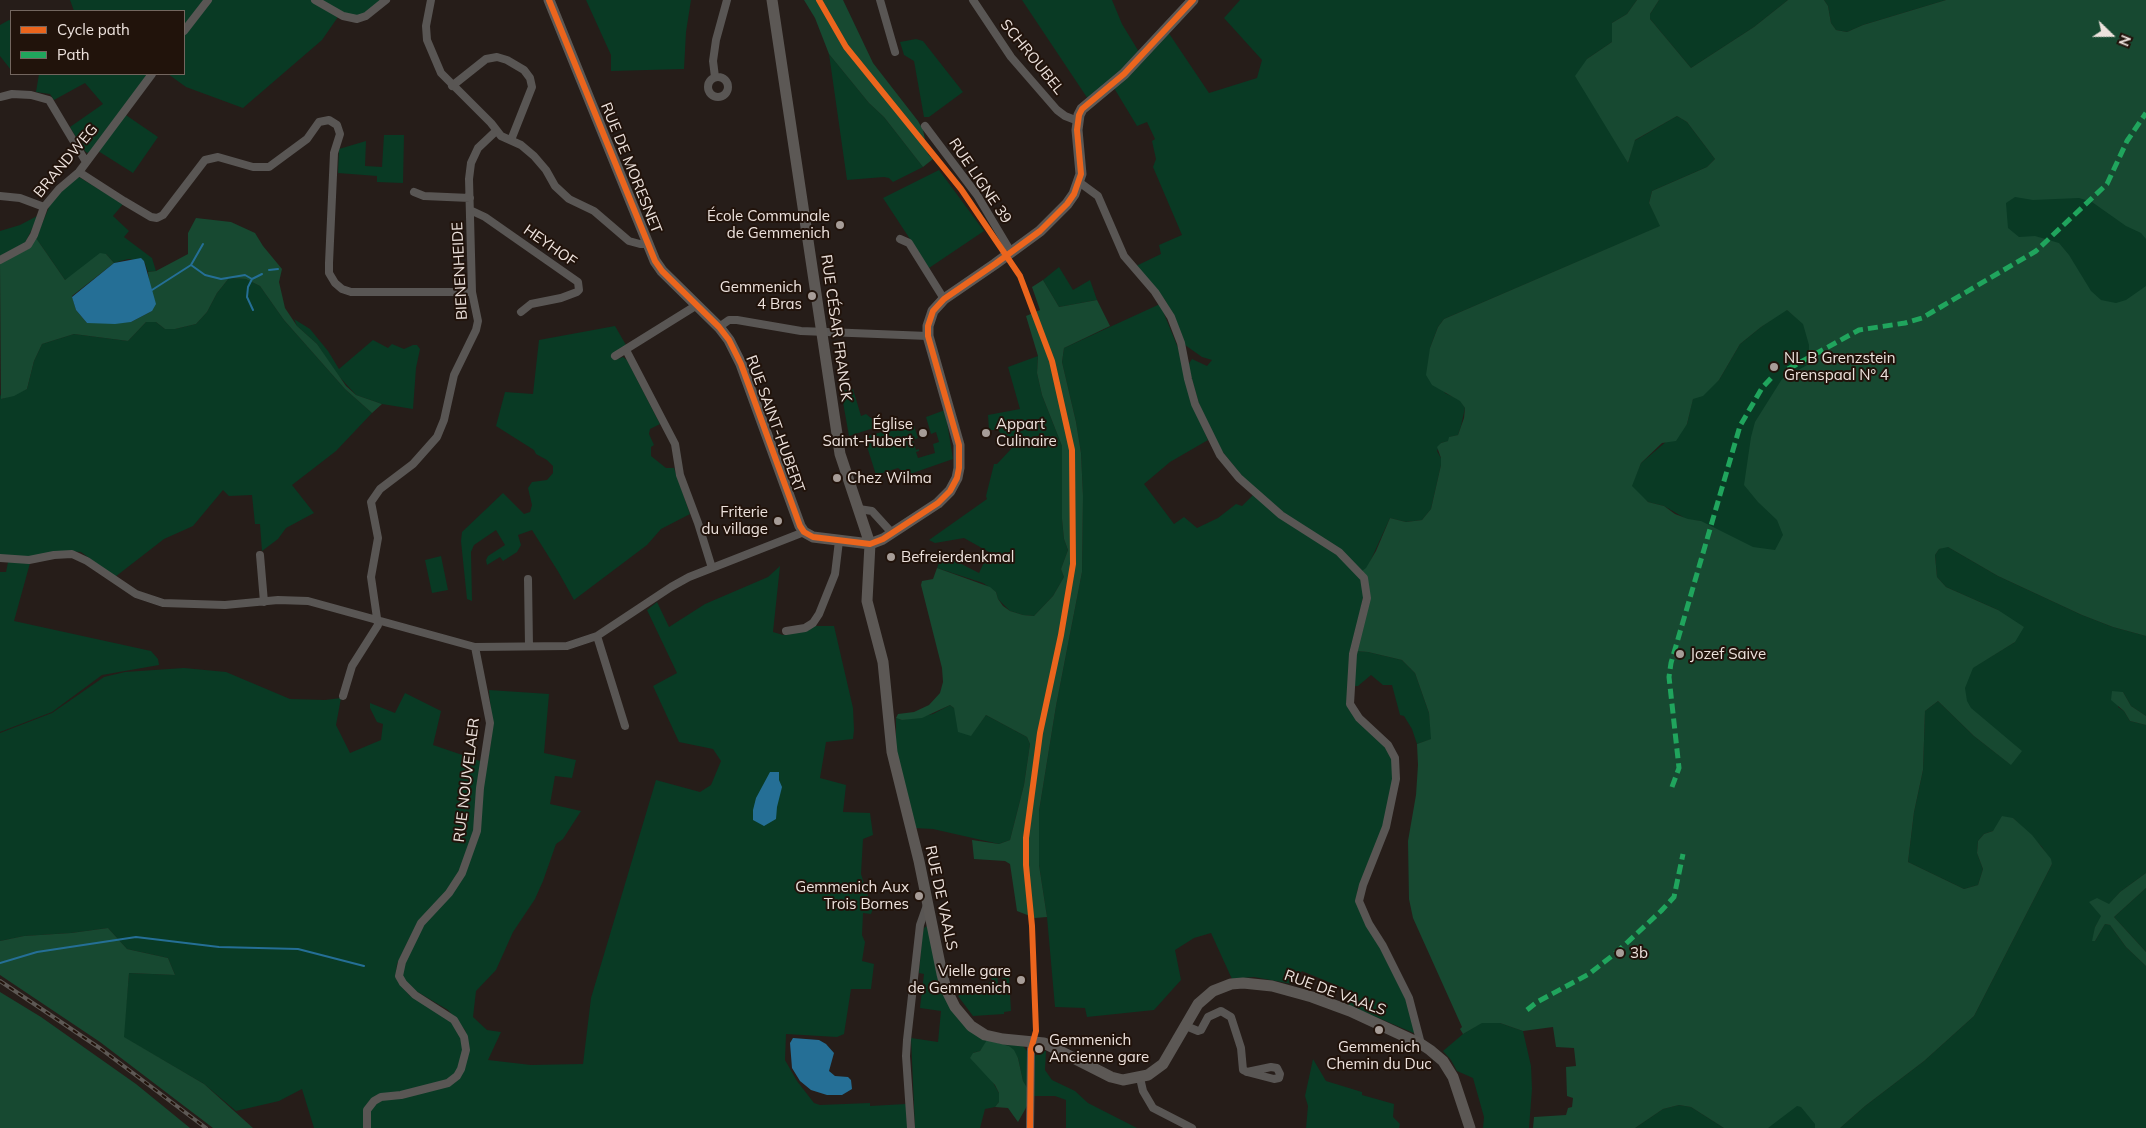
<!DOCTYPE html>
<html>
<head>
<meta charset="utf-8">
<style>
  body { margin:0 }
  #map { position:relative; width:2146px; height:1128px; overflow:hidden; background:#261d19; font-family:Mulish,sans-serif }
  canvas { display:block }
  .legend { position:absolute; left:10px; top:10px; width:175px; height:65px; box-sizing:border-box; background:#21130b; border:1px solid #73665f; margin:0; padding:6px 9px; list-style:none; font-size:15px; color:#ede2dd }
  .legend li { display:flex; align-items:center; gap:10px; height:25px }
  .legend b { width:25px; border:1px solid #73665f }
  .north { position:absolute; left:2086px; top:10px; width:50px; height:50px; -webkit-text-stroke:4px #21130b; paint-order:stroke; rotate:112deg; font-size:14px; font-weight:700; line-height:20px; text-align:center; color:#ede2dd }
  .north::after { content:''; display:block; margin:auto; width:18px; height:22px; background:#ede2dd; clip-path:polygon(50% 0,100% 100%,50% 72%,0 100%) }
</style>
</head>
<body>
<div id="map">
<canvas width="2146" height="1128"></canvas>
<ul class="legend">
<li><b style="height:6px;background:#eb651d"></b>Cycle path</li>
<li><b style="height:6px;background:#20a55d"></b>Path</li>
</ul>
<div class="north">N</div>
</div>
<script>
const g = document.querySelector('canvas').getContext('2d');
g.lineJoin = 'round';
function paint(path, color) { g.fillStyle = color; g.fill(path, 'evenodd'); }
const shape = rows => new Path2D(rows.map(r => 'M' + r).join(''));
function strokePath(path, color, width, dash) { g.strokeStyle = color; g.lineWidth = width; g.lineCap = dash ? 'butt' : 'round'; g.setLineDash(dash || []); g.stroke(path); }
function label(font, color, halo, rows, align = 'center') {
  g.font = font + ' Mulish,sans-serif'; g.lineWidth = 4; g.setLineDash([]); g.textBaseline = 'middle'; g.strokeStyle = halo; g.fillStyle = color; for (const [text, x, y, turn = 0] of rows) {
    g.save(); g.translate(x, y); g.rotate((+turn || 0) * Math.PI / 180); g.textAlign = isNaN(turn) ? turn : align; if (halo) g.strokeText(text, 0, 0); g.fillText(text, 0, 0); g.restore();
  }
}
const green = shape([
  [70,0,386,0,366,16,340,14,322,40,243,108,186,87,168,74,184,74,184,11,74,11],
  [586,0,691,0,686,32,684,69,611,71,611,55],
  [1022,0,1112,0,1122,24,1139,52,1164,26,1209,93,1257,78,1262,60,1224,18,1240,0,1637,0,1627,14,1612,23,1612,42,1587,59,1628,163,1634,141,1677,116,1687,122,1715,159,1707,167,1652,191,1649,203,1661,226,1444,319,1438,327,1430,348,1445,393,1460,400,1465,408,1461,426,1458,435,1450,437,1449,441,1441,443,1437,451,1441,458,1441,465,1431,509,1422,520,1406,522,1390,518,1364,575,1306,531,1247,482,1221,450,1199,404,1188,365,1192,359,1207,366,1212,360,1202,357,1185,345,1176,321,1165,300,1136,266,1161,254,1159,245,1182,235,1153,167,1156,159,1152,141,1155,139,1147,122,1137,126,1111,83,1088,99],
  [1659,0,1788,0,1754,27,1691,68,1650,19,1650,14],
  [1824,0,1946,0,1863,25,1847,32,1836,30,1831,23,1828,6],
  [2146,0,2146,632,1949,546,1942,545,1932,557,1935,577,1972,668,2015,642,1998,610,1946,587,1937,577,1935,555,1939,549,1944,547,1948,547,1998,576,2082,615,2113,627,2146,636,2146,716,2131,706,2123,692,2118,707,2124,711,2130,721,2146,725,2146,873,2120,892,2109,905,2095,927,2095,941,2105,924,2110,925,2126,947,2146,966,2146,1128,1840,1128,1865,1106,1924,1061,1974,1016,2052,864,2042,847,2013,818,1993,831,1984,834,1978,841,1977,853,1983,869,1978,885,1964,889,1908,862,1914,812,1923,770,1925,711,1938,701,1974,736,2010,764,1938,699,1924,711,1904,865,1965,893,1981,887,2031,838,1830,1128,1730,1128,1684,1101,1573,1116,1578,1047,1554,1027,1701,521,1688,520,1664,506,1648,502,1638,494,1631,486,1641,463,1687,424,1693,398,1719,380,1740,344,1761,327,1786,309,1798,319],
  [9,20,11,21,11,70,0,56,0,25],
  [916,39,923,41,963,92,929,117,924,117,914,61,904,55,900,42],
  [829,54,869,103,884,117,923,167,893,182,889,178,884,177,847,180],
  [39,74,152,74,120,111,158,137,133,173,95,149,87,153,83,149,70,127,103,104,85,83,54,100,50,94,36,92],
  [384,135,404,135,403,183,377,182,377,176,338,173,339,149,366,141,365,166,382,167],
  [939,170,984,231,929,268,883,198],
  [79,177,123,204,113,216,129,231,124,237,152,258,156,271,148,272,144,261,128,259,114,263,106,254,65,280,36,238,52,200,74,179],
  [39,215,25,243,0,256,0,231,20,225],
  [1059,267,1073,290,1090,280,1097,300,1059,307,1043,280],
  [229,278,246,279,260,286,284,320,345,389,372,413,336,451,292,485,314,513,286,528,278,539,262,551,260,524,255,524,252,495,229,496,223,490,193,526,164,539,115,577,81,552,67,551,38,556,0,557,0,394,2,399,27,389,34,361,42,344,74,334,128,341,146,322,156,322,165,329,175,329,196,324,207,312,217,293],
  [1160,304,1179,350,1193,405,1208,440,1170,462,1144,484,1174,524,1184,517,1197,528,1218,518,1236,504,1242,506,1253,495,1332,548,1359,574,1365,588,1351,654,1347,696,1348,706,1387,746,1393,759,1394,778,1384,827,1357,891,1357,901,1407,999,1416,1034,1348,1005,1350,998,1348,990,1302,971,1292,984,1254,977,1232,979,1211,933,1194,938,1175,950,1181,980,1154,1010,1087,1017,1085,1008,1055,1007,1047,917,1039,865,1039,811,1056,706,1082,572,1083,496,1081,453,1076,422,1062,362,1064,348],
  [294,319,310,329,328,351,339,369,373,340,388,348,392,344,404,349,413,345,417,345,420,349,416,368,413,409,382,404,356,395,335,372,317,344,297,326],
  [615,326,626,345,615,360,623,357,627,360,660,424,650,429,649,434,654,445,651,447,651,456,666,468,674,468,690,514,661,529,647,545,574,600,559,573,532,530,518,535,521,545,517,552,503,561,500,557,487,565,486,560,488,556,505,545,496,530,474,545,471,552,472,601,467,599,461,541,462,532,503,493,524,514,530,512,532,505,528,488,532,482,547,480,553,473,553,466,547,460,536,454,534,450,496,426,505,392,533,394,539,340],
  [1038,356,1037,373,1042,395,1062,446,1062,519,1064,539,1068,550,1061,569,1064,577,1053,596,1034,616,1023,615,1010,611,998,599,996,592,983,583,937,568,942,554,979,573,989,552,964,538,935,543,929,540,987,499,986,496,994,464,997,464,1012,448,998,430,989,430,988,415,1020,409,1008,367],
  [853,389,861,416,866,414,876,422,889,423,849,436,841,391],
  [945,410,953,459,907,475,898,468,876,475,864,437,913,423,918,438,913,440,916,450,919,449,919,451,916,452,918,458,935,453,933,444,939,442,936,432,931,434,926,417],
  [441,556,448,590,432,593,425,560],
  [8,562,30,563,14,621,151,651,158,659,159,665,102,675,52,712,0,732,0,572,6,572],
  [780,566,773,632,783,635,798,632,816,626,834,626,853,708,854,730,853,739,826,742,820,778,846,785,843,812,870,813,873,835,863,839,861,874,868,896,874,906,871,914,863,913,862,935,865,942,862,961,874,964,871,989,851,989,844,1034,837,1037,786,1034,785,1060,797,1081,814,1103,820,1105,870,1103,870,1106,906,1104,908,1128,369,1128,369,1111,379,1101,456,1080,467,1037,465,1030,448,1010,416,991,402,977,402,966,423,924,465,874,491,742,492,723,489,690,549,694,544,753,576,760,572,778,555,776,550,804,581,811,563,839,556,844,543,881,535,899,513,932,496,970,476,991,473,1017,487,1030,501,1032,488,1060,531,1065,583,1064,591,998,656,780,700,792,711,785,721,761,713,749,679,742,653,686,677,673,647,610,657,602,669,627,705,604,768,577],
  [1355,651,1368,652,1402,660,1415,673,1429,713,1432,739,1417,744,1412,729,1404,716,1400,715,1392,685,1383,685,1371,675,1358,686,1351,686],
  [184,668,226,672,290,699,325,700,341,698,336,725,350,753,381,740,383,724,377,722,370,708,370,703,395,713,405,693,441,711,433,745,483,762,477,823,461,873,410,937,397,964,396,972,398,980,409,995,452,1021,459,1031,464,1049,459,1068,453,1077,439,1085,380,1095,370,1100,364,1110,364,1128,314,1128,302,1089,279,1101,236,1111,204,1084,123,1037,129,973,175,975,168,958,127,949,108,928,71,933,24,936,0,941,0,733,52,713,104,677,125,672],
  [950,705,954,708,971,735,986,715,1027,737,1030,744,1024,785,1010,840,999,844,933,829,914,828,896,750,896,718,902,720,933,714],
  [2146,888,2146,952,2114,917],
  [927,926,961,1021,1023,1046,1027,1051,1028,1089,1023,1081,1018,1058,1009,1046,996,1043,985,1045,980,1051,973,1053,975,1063,991,1079,999,1093,999,1102,995,1107,985,1109,980,1128,915,1128,911,1038,938,1042,941,1011,920,1008,924,974,919,973,922,938,924,928],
  [989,968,997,968,998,985,1002,983,1002,978,1009,977,1011,1011,1004,1012,1004,1014,973,1016,958,996,973,986,985,985,992,981],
  [1481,1023,1500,1023,1523,1031,1531,1066,1532,1089,1529,1128,1483,1128,1484,1117,1473,1078,1457,1071,1451,1060,1443,1051,1463,1034],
  [1041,1051,1046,1051,1045,1070,1052,1080,1075,1091,1088,1103,1137,1128,1066,1128,1066,1100,1055,1096,1034,1096,1035,1056],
  [1313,1059,1326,1081,1362,1092,1362,1095,1394,1104,1393,1117,1400,1124,1399,1128,1306,1128,1308,1106,1305,1096],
  [1679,1105,1691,1107,1724,1128,1635,1128,1663,1109]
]);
const forest = shape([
  [804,0,843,0,873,63,918,121,923,130,928,154,933,159,923,167,884,117,869,103,829,54,815,18],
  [1637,0,1659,0,1650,14,1650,19,1691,68,1754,27,1788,0,1824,0,1828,6,1831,23,1836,30,1847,32,1863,25,1946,0,2146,0,2146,239,2141,233,2126,226,2092,202,2079,198,2033,200,2015,197,2006,203,2008,228,2019,237,2035,236,2059,243,2069,255,2091,291,2101,300,2116,303,2126,300,2146,286,2146,636,2113,627,2082,615,1998,576,1948,547,1939,549,1935,555,1937,577,1946,587,1998,610,2024,627,2015,642,1973,668,1965,688,1967,701,1971,708,2022,751,2011,765,1974,736,1938,701,1925,711,1923,770,1914,812,1908,862,1964,889,1978,885,1983,869,1977,853,1978,841,1984,834,1993,831,2002,816,2013,818,2032,835,2051,859,2052,864,1974,1016,1924,1061,1865,1106,1840,1128,1815,1128,1815,1124,1801,1107,1797,1106,1768,1128,1724,1128,1691,1107,1679,1105,1663,1109,1635,1128,1533,1128,1534,1117,1566,1115,1568,1108,1572,1107,1573,1098,1567,1096,1566,1067,1576,1066,1574,1048,1556,1047,1553,1027,1523,1031,1500,1023,1482,1023,1463,1034,1460,1029,1462,1027,1413,918,1409,899,1408,841,1416,795,1418,765,1417,744,1431,739,1429,713,1415,673,1402,660,1368,652,1355,651,1365,614,1362,571,1366,568,1376,551,1390,518,1406,522,1422,520,1431,509,1441,465,1441,458,1437,447,1441,443,1448,441,1449,437,1458,435,1464,418,1465,408,1460,401,1432,385,1426,375,1430,348,1438,327,1444,319,1660,226,1649,203,1652,191,1707,167,1715,159,1687,122,1677,116,1635,140,1628,163,1575,76,1587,59,1612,42,1612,23,1627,14],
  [1787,310,1803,324,1809,345,1809,364,1782,379,1755,422,1751,437,1744,485,1758,502,1777,520,1783,535,1775,550,1753,547,1701,521,1688,519,1675,514,1664,506,1648,502,1632,486,1641,463,1662,443,1676,441,1687,424,1693,399,1703,396,1719,380,1740,344,1761,327],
  [196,218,231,222,255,233,263,246,282,269,279,282,285,308,297,326,317,344,346,386,356,395,382,404,372,413,345,389,284,320,260,286,246,279,229,278,217,293,207,312,196,324,175,329,165,329,156,322,146,322,128,341,74,334,42,344,34,361,27,389,14,396,1,399,0,263,28,249,36,238,65,280,100,253,106,254,114,263,72,296,76,310,87,323,131,322,152,311,148,272,156,271,188,254,188,233],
  [1043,280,1059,307,1097,300,1110,326,1064,348,1062,362,1076,422,1081,453,1083,496,1082,572,1056,706,1039,811,1039,865,1047,917,1035,918,1017,911,1010,864,1005,861,974,859,972,840,999,844,1010,840,1024,785,1030,744,1027,737,986,715,971,736,958,732,954,708,950,705,922,718,902,720,896,718,898,714,914,712,929,705,940,693,943,682,942,668,921,585,922,581,933,579,937,568,990,587,996,592,998,599,1003,606,1010,611,1023,615,1034,616,1053,596,1064,577,1061,569,1068,550,1064,539,1062,519,1062,446,1042,395,1037,373,1038,356,1026,316,1040,310,1032,287],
  [2112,691,2123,692,2131,706,2146,716,2146,725,2130,721,2124,711,2111,700],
  [2146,873,2146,888,2114,917,2146,952,2146,966,2126,947,2110,925,2105,924,2095,941,2092,941,2095,927,2101,916,2089,902,2097,898,2109,904,2120,892],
  [108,928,127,949,168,958,175,975,129,973,124,1037,204,1084,253,1128,213,1128,100,1042,0,975,0,941,24,936,71,933],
  [0,992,41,1017,136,1084,190,1128,0,1128],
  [987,1040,1009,1046,1014,1050,1018,1058,1023,1081,1028,1089,1027,1106,1018,1122,1008,1108,995,1107,999,1102,999,1093,995,1085,970,1058,973,1053,980,1051]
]);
const water = shape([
  [141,258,144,261,156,304,152,311,131,322,115,324,87,323,76,310,72,297,114,263],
  [770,772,779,772,779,780,782,787,777,807,776,819,764,826,753,820,753,810,756,798],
  [793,1038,819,1040,826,1044,834,1053,829,1071,835,1076,848,1077,851,1080,852,1089,842,1095,827,1095,811,1090,800,1081,792,1068,790,1043]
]);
const stream = shape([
  [191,265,205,275,221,279,245,275,252,279,262,274],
  [269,270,278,269],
  [252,279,248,287,247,297,253,310],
  [152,290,191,265,203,244],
  [0,963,37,952,136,937,219,947,298,949,364,966]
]);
const street = shape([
  [315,0,343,16,357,19,366,16,386,0],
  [431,0,426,26,427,40,441,73,491,123,501,136,521,145,534,156,546,170,555,186,569,199,594,211,629,241,640,244,648,244],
  [880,0,895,52],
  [973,0,1011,57,1057,110,1065,116,1078,121],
  [184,31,208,0],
  '708 87a10 10 0 1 1 20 0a10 10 0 1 1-20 0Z',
  [715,77,713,61,716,40,727,0],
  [452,86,486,59,497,57,507,60,524,70,530,78,532,87,511,140],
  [0,97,12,94,31,95,49,100,86,162],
  [925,126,977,195,1011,252],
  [79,172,124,201,151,217,157,218,163,215,205,160,218,157,253,167,269,167,307,139,319,122,329,120,337,125,340,134,334,153,329,263,329,273,335,283,342,289,351,292,472,292],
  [1079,182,1098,196,1124,256,1155,292,1171,317,1181,343,1188,379,1195,404,1220,455,1239,478,1281,515,1339,552,1364,578,1367,598,1353,654,1350,704,1359,718,1388,745,1395,758,1396,779,1386,827,1363,885,1359,901,1369,924,1383,946,1409,998,1421,1044],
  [414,192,424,196,470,198],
  [0,196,20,198,44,207],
  [470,210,485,217,578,282,579,290,577,292,561,298,531,304,521,312],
  [900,239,909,243,944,299],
  [0,260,28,245,34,235,44,207,59,189,79,172,152,74],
  [719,327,729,320,737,320,801,331,928,336],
  [626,350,675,444,680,475,698,523,712,568],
  [615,356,697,305],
  [859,509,872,511,892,533],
  [260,555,264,602],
  [0,558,29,560,54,555,72,554,87,561,136,594,163,603,225,605,278,600,308,601,475,647,567,646,597,636,671,587,689,577,804,532],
  [528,579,529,646],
  [786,631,805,628,813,623,819,614,835,574,839,541],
  [597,636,625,726],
  [343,696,352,666,378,625,371,577,378,538,371,502,380,489,413,464,437,437,444,420,454,375,476,330,478,321,472,292,469,179,471,163,478,148,496,131],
  [1186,1026,1198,1031,1201,1030,1208,1017,1221,1011,1231,1017,1241,1048,1243,1070,1247,1072,1274,1079,1279,1078,1280,1074,1277,1068,1271,1067,1247,1072],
  [1140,1078,1143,1091,1153,1108,1192,1128],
  [367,1128,367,1110,374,1101,381,1097,401,1095,448,1083,457,1076,461,1069,466,1050,464,1037,454,1020,415,995,403,983,399,976,402,962,421,923,449,893,462,873,477,831,480,788,490,723,475,647],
  [911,1128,906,1056,907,1040,920,925,927,905],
  [1030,1128,1031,1049,1034,1041]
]);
const secondary = shape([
  [549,0,655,261,662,271,719,327,729,340,741,364,800,526,804,532,813,537,870,544,883,539,938,503,950,491,957,478,959,468,959,445,928,336,928,326,933,311,944,299,995,264,1040,231,1067,204,1074,194,1081,174,1077,130,1079,115,1082,109,1124,74,1193,0],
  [772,0,840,454,870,544,867,601,883,662,892,752,919,861,942,974,946,989,955,1007,971,1026,985,1035,1003,1039,1044,1043,1111,1077,1123,1080,1148,1075,1163,1064,1198,1004,1213,991,1231,984,1243,983,1272,986,1312,997,1350,1011,1421,1044,1430,1050,1443,1061,1453,1077,1470,1128]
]);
const rail = shape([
  [0,981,101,1049,206,1128]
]);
const quiet = shape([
  [1788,369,1859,330,1905,323,1922,318,2036,251,2107,184,2127,141,2146,113],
  [1672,787,1679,768,1669,677,1671,663,1740,426,1762,388,1773,376],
  [1527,1010,1537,1002,1589,974,1617,952,1661,911,1674,897,1683,854]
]);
const cycleway = shape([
  [549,0,655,261,662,271,719,327,729,340,741,364,800,526,804,532,813,537,870,544,883,539,938,503,950,491,957,478,959,468,959,445,928,336,928,326,933,311,944,299,995,264,1040,231,1067,204,1074,194,1081,174,1077,130,1079,115,1082,109,1124,74,1193,0],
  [819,0,846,47,961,189,1020,276,1052,361,1072,450,1073,564,1061,635,1040,733,1026,838,1026,865,1032,926,1036,1031,1031,1049,1030,1128]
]);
const markers = [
  [840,225,5,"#a79d98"],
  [812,296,5,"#a79d98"],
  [1774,367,5,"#a79d98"],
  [923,433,5,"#a79d98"],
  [986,433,5,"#a79d98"],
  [837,478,5,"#a79d98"],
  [778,521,5,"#a79d98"],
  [891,557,5,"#a79d98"],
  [1680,654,5,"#a79d98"],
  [919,896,5,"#a79d98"],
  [1620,953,5,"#a79d98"],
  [1021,980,5,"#a79d98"],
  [1379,1030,5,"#a79d98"],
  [1039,1049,5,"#a79d98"]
];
const streetNames = [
  ["SCHROUBEL",1032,57,51],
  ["BRANDWEG",66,161,-50],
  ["RUE DE MORESNET",631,168,68],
  ["RUE LIGNE 39",980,181,56],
  ["HEYHOF",550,246,35],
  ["BIENENHEIDE",460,271,-93],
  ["RUE CÉSAR FRANCK",836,328,82],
  ["RUE SAINT-HUBERT",775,424,70],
  ["RUE NOUVELAER",467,780,-83],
  ["RUE DE VAALS",941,898,78],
  ["RUE DE VAALS",1335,993,20]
];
const poiNames = [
  ["École Communale",830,216,"right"],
  ["de Gemmenich",830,233,"right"],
  ["Gemmenich",802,287,"right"],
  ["4 Bras",802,304,"right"],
  ["NL B Grenzstein",1784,358],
  ["Grenspaal N° 4",1784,375],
  ["Église",913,424,"right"],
  ["Saint-Hubert",913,441,"right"],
  ["Appart",996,424],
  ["Culinaire",996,441],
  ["Chez Wilma",847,478],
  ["Friterie",768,512,"right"],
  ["du village",768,529,"right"],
  ["Befreierdenkmal",901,557],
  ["Jozef Saive",1690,654],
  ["Gemmenich Aux",909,887,"right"],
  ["Trois Bornes",909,904,"right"],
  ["3b",1630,953],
  ["Vielle gare",1011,971,"right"],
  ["de Gemmenich",1011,988,"right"],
  ["Gemmenich",1049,1040],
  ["Ancienne gare",1049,1057],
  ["Gemmenich",1379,1047,"center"],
  ["Chemin du Duc",1379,1064,"center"]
];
paint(green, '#093a24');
paint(forest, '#174931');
paint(water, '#256f96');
strokePath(stream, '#256f96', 2);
strokePath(street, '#595654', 8);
strokePath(secondary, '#5c5855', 11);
strokePath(rail, '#5d5854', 4);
strokePath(rail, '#21130b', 2, [5.5]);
strokePath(quiet, '#20a55d', 5, [10, 5]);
strokePath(cycleway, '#eb651d', 6);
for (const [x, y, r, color] of markers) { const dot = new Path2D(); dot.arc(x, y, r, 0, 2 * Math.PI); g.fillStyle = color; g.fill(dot); strokePath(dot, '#21130b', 2); }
label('15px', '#ede2dd', '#21130b', streetNames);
label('15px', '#ede2dd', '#21130b', poiNames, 'left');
</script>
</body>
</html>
